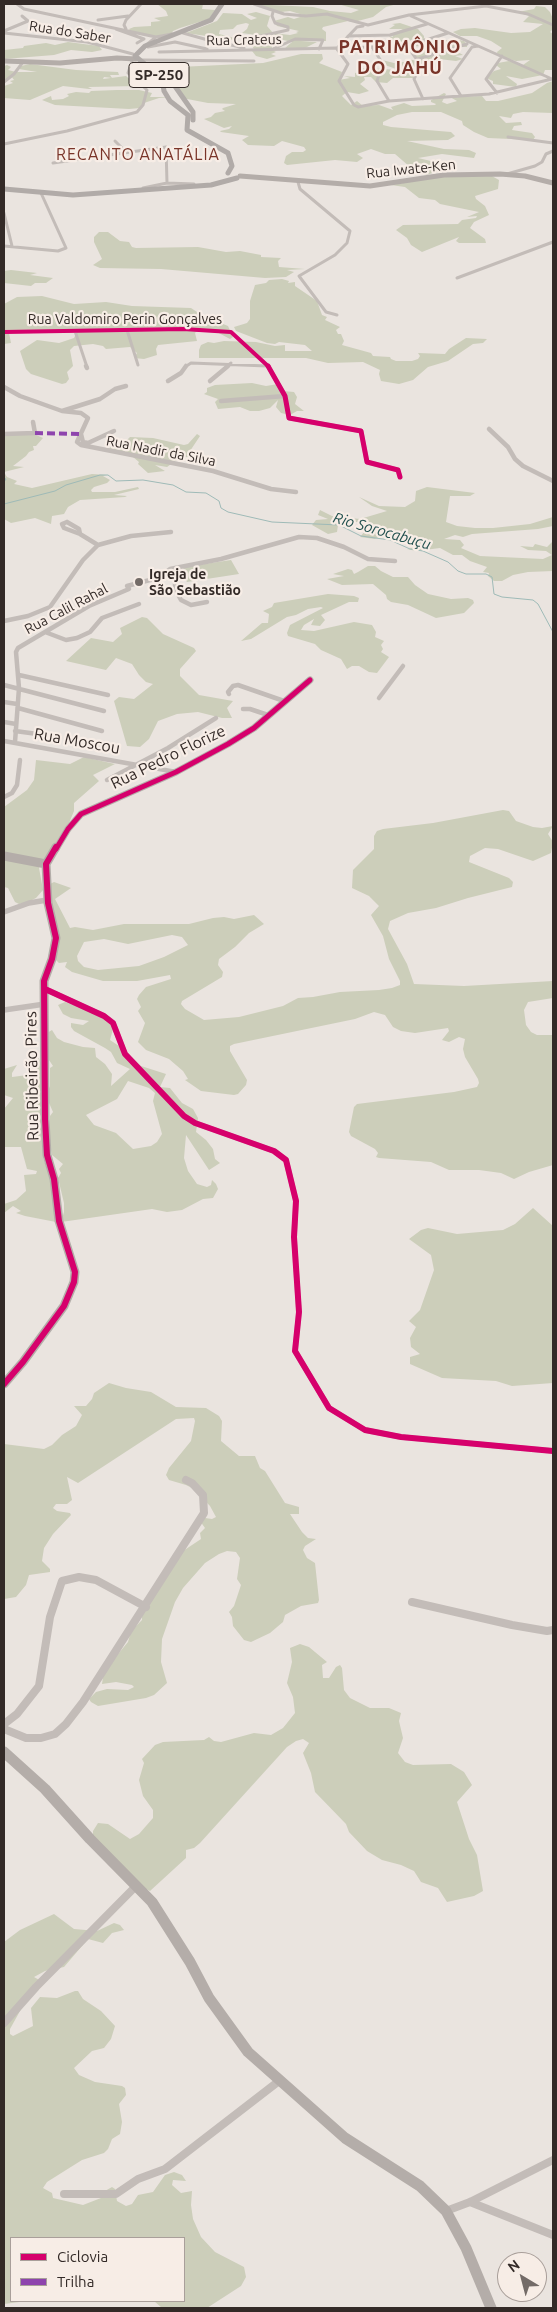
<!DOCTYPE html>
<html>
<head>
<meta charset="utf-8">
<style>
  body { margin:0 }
  #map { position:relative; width:557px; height:2312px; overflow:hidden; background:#eae4df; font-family:Ubuntu,sans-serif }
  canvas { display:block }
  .frame { position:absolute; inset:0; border:5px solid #332a27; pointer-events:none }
  .legend { position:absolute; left:10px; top:2237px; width:175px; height:65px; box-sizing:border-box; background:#f7ede6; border:1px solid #a99f9a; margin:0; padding:6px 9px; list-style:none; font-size:15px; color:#332a27 }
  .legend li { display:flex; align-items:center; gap:10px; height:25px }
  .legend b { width:25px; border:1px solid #a99f9a }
  .north { position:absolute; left:497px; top:2252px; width:50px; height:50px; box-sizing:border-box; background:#f7ede6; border:1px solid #a99f9a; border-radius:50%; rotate:323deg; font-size:14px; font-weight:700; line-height:20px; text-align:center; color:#332a27 }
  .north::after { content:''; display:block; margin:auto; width:18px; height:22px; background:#736b67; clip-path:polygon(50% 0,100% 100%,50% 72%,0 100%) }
</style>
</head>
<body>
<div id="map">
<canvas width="557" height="2312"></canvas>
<div class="frame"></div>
<ul class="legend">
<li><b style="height:6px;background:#d6006c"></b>Ciclovia</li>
<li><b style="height:6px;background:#8e44ad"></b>Trilha</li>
</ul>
<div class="north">N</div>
</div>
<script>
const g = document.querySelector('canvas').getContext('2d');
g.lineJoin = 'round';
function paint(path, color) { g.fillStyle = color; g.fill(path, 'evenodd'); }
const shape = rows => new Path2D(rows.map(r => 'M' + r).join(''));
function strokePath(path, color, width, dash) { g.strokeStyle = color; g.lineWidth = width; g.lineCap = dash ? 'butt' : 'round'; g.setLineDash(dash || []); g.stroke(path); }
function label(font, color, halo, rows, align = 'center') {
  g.font = font + ' Ubuntu,sans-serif'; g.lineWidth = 4.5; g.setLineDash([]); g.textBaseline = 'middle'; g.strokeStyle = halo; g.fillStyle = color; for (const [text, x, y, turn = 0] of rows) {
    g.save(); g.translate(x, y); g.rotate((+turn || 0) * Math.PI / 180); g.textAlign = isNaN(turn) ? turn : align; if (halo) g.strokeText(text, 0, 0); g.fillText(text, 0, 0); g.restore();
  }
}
const green = shape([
  [157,4,203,4,202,9,215,10,209,19,180,28,173,31,170,36,158,38,132,32,129,29,134,27,151,26,151,22,161,21,154,18,168,16,166,11],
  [251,4,313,7,330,11,351,13,359,10,338,4,397,4,386,7,373,17,354,22,348,21,323,27,322,29,326,32,326,41,301,41,317,42,305,48,284,49,292,42,279,39,272,41,264,45,272,45,272,50,276,52,271,54,276,56,267,59,256,56,252,51,254,49,251,44,243,41,262,36,242,33,247,29,249,24,246,23,237,25,233,29,220,30,219,34,235,38,233,40,186,33,217,21,223,13,242,14,251,20,257,18,247,14,256,12,270,16,267,26,273,33,290,35,298,33,296,32,299,31,277,26,274,21,288,17,294,19,300,17,310,17,290,11,281,12],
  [536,6,545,7,550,12,553,19,553,29,550,32,553,34,553,70,545,70,543,75,522,79,506,76,517,84,516,87,493,84,493,81,486,78,494,71,501,69,496,65,498,63,509,61,523,65,530,60,516,61,498,56,497,52,502,48,491,41,477,36,460,36,453,32,461,29,475,28,511,33,530,32,543,24,523,22,529,16,518,12,534,9],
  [400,23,418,29,424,36,424,38,433,43,454,39,464,41,467,44,467,47,440,47,445,50,441,53,456,51,463,55,455,56,463,59,456,61,439,59,430,62,431,66,409,67,416,71,413,78,393,78,387,83,376,82,371,77,364,77,365,80,360,84,369,91,359,94,347,92,342,96,351,105,357,101,363,106,379,105,393,110,391,107,404,103,412,106,435,105,436,104,431,102,431,100,444,93,446,94,442,102,447,104,457,101,450,97,482,96,486,101,498,101,532,93,547,83,553,81,553,113,523,112,513,114,511,118,499,116,506,123,521,122,522,125,514,126,512,130,532,133,535,137,533,140,488,138,474,132,463,125,462,121,441,112,412,112,397,115,383,122,383,125,391,127,451,132,455,136,448,140,407,141,444,149,469,150,476,153,474,158,442,154,418,158,435,162,438,164,439,171,426,175,410,167,395,154,385,154,371,149,357,154,363,158,357,162,335,160,287,165,284,163,286,156,292,152,303,152,306,150,304,147,282,141,274,146,248,145,242,140,249,136,221,132,220,131,229,129,232,126,224,128,204,119,211,117,215,113,225,111,222,109,223,108,236,104,208,103,182,98,176,83,158,68,263,63,301,54,322,54,323,59,319,63,342,72,339,80,350,78,344,76,355,77,355,73,359,72,357,70,365,68,399,70,382,64,381,61,382,60,394,63,404,62,408,59,417,61,419,59,412,53,429,47,413,46,409,43,415,42,409,40,403,43,393,41,389,36,393,37,392,34,403,29,389,29,395,25,392,24],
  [68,42,99,46,102,50,92,52,71,50,54,55,4,59,4,50,23,48,24,46,46,43,55,45],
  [30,64,76,70,118,72,119,75,110,75,112,78,104,77,103,79,126,76,134,83,132,85,137,86,88,87,92,89,89,89,63,86,30,100,4,98,4,86,13,83,10,81,14,80,11,76,4,82,4,66,7,65,11,67,8,70,16,72,37,72,19,69,21,66],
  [117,90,139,90,152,93,150,97,171,97,159,98,144,103,140,108,129,109,55,105,42,100,51,96,52,100,63,99,69,96,67,94,76,92,89,93,91,91],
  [490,175,499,180,498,189,475,196,476,199,485,206,489,215,474,222,470,228,485,239,486,243,459,243,456,241,459,237,422,252,411,245,407,238,396,230,403,225,458,224,462,220,476,218,477,216,467,217,479,212,440,204,435,200,419,198,405,187,391,185,445,176],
  [99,232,108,232,120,241,129,242,132,247,136,248,198,247,226,252,240,251,261,255,261,257,281,258,278,261,279,267,305,269,287,270,294,272,286,277,265,278,161,269,100,268,93,265,102,259,94,242,94,237],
  [11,270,37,273,30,275,53,278,46,283,35,283,31,286,4,283,4,271],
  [282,279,289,281,288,283,295,282,295,286,317,301,322,315,327,317,325,320,340,327,336,330,338,334,341,334,344,341,342,345,371,353,373,356,390,357,391,359,396,361,412,361,418,359,420,356,418,353,445,354,449,349,466,338,487,339,483,343,473,344,448,361,428,367,413,380,399,384,381,381,379,374,380,370,363,362,328,363,306,358,199,358,199,350,201,345,208,342,214,343,224,341,256,342,275,346,285,345,285,351,312,351,305,345,279,342,275,344,267,343,236,331,234,327,247,323,250,319,250,301,255,285,266,283,269,280],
  [42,296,74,304,106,302,132,306,191,308,203,316,228,326,233,337,230,339,215,331,196,332,195,333,197,341,158,345,156,349,157,355,144,359,134,358,137,353,130,347,106,349,103,346,93,344,74,346,70,350,73,366,67,372,69,379,66,383,62,384,31,374,26,369,20,351,37,340,59,343,74,338,77,332,9,333,11,343,4,344,4,304,17,297],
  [252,383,266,386,278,384,283,391,294,392,297,397,295,404,304,411,297,411,290,415,281,413,276,407,278,400,270,408,259,411,250,411,240,407,218,409,215,402,218,399,204,394,207,392,207,388,215,385],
  [4,434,34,434,43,438,36,446,33,446,34,450,29,452,26,456,13,466,24,467,4,472,7,477,17,481,14,484,32,488,92,474,107,475,103,476,110,480,107,483,94,487,91,490,92,492,115,492,138,487,139,489,114,495,127,496,125,497,80,500,68,507,64,514,52,516,51,524,35,518,11,523,4,519],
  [197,434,200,436,190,451,190,457,181,457,167,467,155,465,165,471,148,473,138,464,139,462,133,457,108,450,113,444,126,441,130,437,153,438,184,445,188,444],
  [427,487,475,493,470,496,450,496,446,522,457,526,475,528,493,528,530,524,553,517,553,526,538,529,472,534,463,537,455,535,444,539,460,540,464,545,461,548,480,556,543,559,552,555,546,551,528,550,520,546,533,547,535,544,547,547,553,541,553,571,528,572,513,575,502,581,494,581,488,576,489,573,483,572,487,567,470,561,462,555,453,555,440,548,416,551,407,549,416,547,420,543,414,537,404,539,383,535,375,539,360,537,370,525,363,522,345,522,338,525,337,532,328,534,312,525,316,520,328,519,318,515,320,510,332,516,360,519,387,511,372,506,359,497,379,506,405,507,415,501,416,491],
  [231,560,239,574,187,582,178,568],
  [368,566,375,566,381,571,393,577,408,577,415,585,428,594,451,599,468,598,473,600,474,603,464,613,436,618,408,605,391,602,387,599,386,595,373,584,342,585,327,579,344,576,333,574,348,569,352,570,354,574,358,572],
  [328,594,354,596,359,598,358,602,349,602,321,615,325,620,320,626,311,625,314,619,304,625,301,630,314,631,354,622,372,625,376,632,375,637,384,641,381,645,383,649,381,652,389,657,377,673,369,672,359,666,352,666,347,669,341,659,321,650,315,644,288,636,287,633,290,625,323,608,321,607,308,609,296,615,287,617,251,639,241,641,262,623,268,623,269,614,263,611,272,607,274,603],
  [142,617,147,618,163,634,194,648,196,651,180,669,180,676,199,695,233,701,227,708,232,718,222,718,198,712,177,714,158,721,149,739,140,747,127,746,114,701,119,697,134,699,153,684,146,682,139,675,132,664,116,658,106,670,66,661,91,638,113,642,122,634,120,628],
  [84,757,115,764,93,775,99,781,74,803,74,811,69,823,39,868,43,890,36,898,28,902,19,904,15,902,8,888,4,887,4,807,27,790,34,780,36,760,70,764],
  [503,810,509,811,516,821,533,827,542,828,553,826,548,834,553,842,551,853,533,861,498,849,485,848,470,856,469,862,509,878,513,882,512,887,468,898,436,908,408,913,390,921,388,929,407,964,414,984,464,986,553,981,553,998,528,1002,524,1010,526,1025,531,1032,537,1035,553,1035,553,1165,529,1172,514,1179,501,1173,479,1170,449,1170,431,1162,379,1158,376,1157,378,1153,375,1149,351,1136,349,1132,354,1107,357,1104,454,1092,477,1087,479,1083,478,1079,465,1057,463,1049,465,1039,459,1037,449,1042,442,1040,449,1031,448,1028,415,1033,401,1031,393,1027,385,1015,374,1012,355,1019,234,1044,230,1046,230,1051,247,1080,246,1085,238,1094,234,1095,201,1091,185,1080,188,1079,183,1071,169,1059,146,1050,138,1042,145,1023,138,1011,141,1007,137,999,139,995,146,987,171,979,170,975,137,981,103,981,72,972,65,967,67,962,59,963,56,960,50,884,54,882,71,888,55,899,70,928,75,927,93,930,124,924,189,924,213,918,224,917,234,919,254,915,264,924,249,933,235,947,219,959,218,965,223,972,222,977,182,1001,181,1004,185,1009,204,1020,239,1017,283,1006,298,998,313,997,340,992,379,990,392,988,400,985,400,981,389,959,383,936,371,915,379,906,369,896,352,888,353,870,374,849,374,836,377,831,383,829,433,823],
  [172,935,182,937,188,945,164,957,139,966,98,970,84,967,78,961,77,956,84,942,104,939,128,944],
  [65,1002,97,1013,106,1014,115,1022,110,1040,119,1046,141,1066,166,1074,160,1087,170,1088,182,1103,193,1109,198,1118,196,1132,206,1140,213,1149,215,1159,220,1163,209,1170,186,1135,184,1158,188,1171,197,1184,207,1187,211,1185,212,1180,216,1184,218,1189,213,1198,203,1199,182,1210,167,1212,152,1209,61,1222,64,1212,64,1203,58,1178,61,1173,59,1169,63,1164,52,1155,49,1139,50,1116,53,1112,46,1096,50,1086,50,1068,53,1066,49,1060,47,1033,52,1030,57,1038,64,1042,83,1047,95,1048,96,1057,105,1064,112,1074,111,1086,130,1069,117,1063,111,1052,105,1048,74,1031,71,1027,71,1023,83,1025,89,1021,71,1018,63,1014,58,1005],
  [128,1081,149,1088,155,1093,153,1101,162,1134,157,1142,151,1146,133,1149,116,1133,94,1125,86,1115,117,1099],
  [37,1055,41,1063,43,1158,51,1179,56,1222,25,1216,16,1213,21,1211,13,1206,4,1213,4,1204,16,1200,26,1191,24,1175,36,1174,37,1171,27,1169,21,1147,4,1147,4,1109,13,1098,4,1095,4,1069,17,1065,12,1073,12,1077,28,1075],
  [533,1208,553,1226,553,1383,512,1386,496,1381,442,1378,410,1364,410,1357,420,1354,411,1347,410,1338,416,1327,409,1321,420,1310,434,1270,431,1255,409,1239,421,1230,428,1228,457,1234,503,1230,515,1224],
  [109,1383,126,1388,151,1392,176,1407,206,1408,219,1416,222,1421,221,1441,239,1456,255,1456,260,1468,265,1471,285,1503,299,1507,299,1514,290,1514,302,1532,308,1538,316,1539,305,1546,303,1550,307,1558,315,1563,319,1600,318,1603,301,1606,285,1615,283,1622,270,1633,251,1642,244,1640,233,1626,232,1617,229,1612,234,1606,241,1585,237,1579,240,1558,236,1552,227,1551,219,1554,205,1563,183,1588,175,1602,162,1639,161,1662,167,1683,154,1695,146,1698,98,1706,91,1702,89,1699,96,1692,107,1689,128,1690,134,1687,132,1685,116,1682,102,1684,104,1671,128,1642,131,1631,142,1620,142,1614,183,1551,201,1539,200,1533,205,1528,200,1521,205,1518,212,1519,216,1517,210,1506,194,1489,186,1485,169,1480,166,1475,169,1468,191,1441,195,1421,194,1418,176,1419,78,1483,67,1477,72,1500,67,1504,56,1504,53,1508,57,1511,70,1513,71,1515,53,1534,44,1548,42,1561,50,1569,50,1572,29,1575,26,1585,16,1597,4,1599,4,1444,44,1449,52,1445,62,1435,76,1426,82,1415,74,1406,86,1406,92,1399,94,1393],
  [300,1644,309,1647,327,1662,322,1665,323,1678,329,1678,336,1667,340,1665,342,1668,344,1690,350,1698,370,1708,389,1708,401,1713,399,1721,403,1738,398,1753,405,1762,413,1765,451,1764,464,1772,472,1785,457,1802,469,1839,477,1855,483,1891,474,1896,447,1902,438,1888,421,1882,414,1871,401,1865,382,1860,367,1851,349,1832,346,1824,315,1792,311,1773,303,1753,309,1743,303,1739,296,1741,287,1747,200,1843,194,1848,186,1850,186,1858,150,1891,144,1888,93,1842,93,1831,98,1823,108,1824,130,1839,139,1834,153,1818,153,1810,143,1796,139,1780,144,1763,142,1759,155,1745,163,1742,204,1740,209,1737,214,1741,221,1742,254,1733,271,1735,283,1728,295,1713,293,1697,287,1683,292,1662,290,1648],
  [54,1914,74,1929,97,1931,114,1923,120,1925,124,1930,112,1933,103,1943,88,1939,64,1967,45,1971,34,1977,41,1981,25,2002,10,2029,10,2034,13,2036,33,2026,31,2008,40,1997,57,1998,75,1991,78,1991,83,1999,101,2011,115,2026,111,2039,104,2048,92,2051,74,2068,79,2075,95,2082,122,2086,125,2088,126,2095,119,2104,122,2122,120,2134,112,2139,108,2149,104,2153,82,2160,47,2182,43,2188,52,2193,53,2198,83,2205,101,2198,105,2191,112,2187,115,2189,117,2201,126,2206,132,2204,138,2195,153,2192,165,2175,174,2172,182,2175,186,2181,173,2180,172,2185,181,2193,192,2191,191,2205,193,2219,201,2237,215,2252,244,2267,246,2277,241,2286,207,2308,162,2308,154,2301,184,2301,184,2238,11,2238,11,2301,27,2301,4,2304,4,1942,20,1930]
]);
const stream = shape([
  [4,478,6,479,4,482],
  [4,504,55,491,66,485,100,475,108,475,116,481,143,480,173,485,186,492,206,493,219,501,221,508,228,512,272,522,339,525,361,536,390,540,410,549,423,551,448,562,458,571,466,574,486,574,492,577,494,594,502,597,533,600,538,604,553,632]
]);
const streetFar3 = shape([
  [17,4,24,9,156,37],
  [254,4,284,14,306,16,327,14,368,25,409,15,486,6,528,14,553,25],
  [411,16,552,79],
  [98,20,128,16],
  [116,29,144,39,137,43],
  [126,29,124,25,126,20,141,4],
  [4,31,28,21,22,16],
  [4,33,87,42,133,54],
  [183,33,215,42],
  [348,36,390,35,427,24],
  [252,38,288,30,288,27,275,23,272,16,273,12],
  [227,44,244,48],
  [145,46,156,37,172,34],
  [407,46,421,65,414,79,423,99],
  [148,47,175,42,207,49],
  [338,47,357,27,363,26],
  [372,47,383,64,377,81,389,101],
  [342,48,407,46,448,33],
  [273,49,295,39,323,40,319,49],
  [337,49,348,64,339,81,354,105,358,107,389,101,489,94,552,79],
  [159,52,336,48],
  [418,59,467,44],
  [143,60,254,61],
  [4,82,14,74,23,62],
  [497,93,486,79,502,56],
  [461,96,450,78,472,47,478,46],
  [508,137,553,143],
  [115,141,126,152],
  [4,144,67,131,137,112,143,105,147,90,128,73,132,61,130,59],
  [53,163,166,147,167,183],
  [507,174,535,166,542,162,546,154,553,151],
  [298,182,300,189,350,231,347,243,335,255,299,276,326,312,337,315],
  [143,188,167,183,194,184],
  [4,213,12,246],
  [4,246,58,251,66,248,41,193],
  [457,278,553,242],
  [127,330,138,365],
  [75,331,87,367],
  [4,332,183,329,231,332,269,367],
  [185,367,191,363,267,366],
  [226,367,231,363]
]);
const streetFar2 = shape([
  [86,366,87,368],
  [268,366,285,396,289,418,361,431,367,462,398,470,400,477],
  [168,381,181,373,186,366],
  [210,381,228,366],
  [4,387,20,396,62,411,100,399,115,389,126,386],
  [221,401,285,396],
  [62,411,81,413,88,418,77,442,81,445,213,471,271,489,296,492],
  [489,429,508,447,515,459,523,466,553,481],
  [4,434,35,433,33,422],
  [81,434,83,442,88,443,114,431],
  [67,522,79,529,80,534,64,528,62,524,67,522],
  [80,534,98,545],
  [158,578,170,569,221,559,299,537,317,538,344,547,368,559,395,561],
  [127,586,169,575,175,580,175,589,181,600,191,605,207,602],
  [4,621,28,616,50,607,83,560,98,545,131,536,171,532],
  [45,632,66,640,77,638,90,632,102,618,139,604],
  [19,675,108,695],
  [4,685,104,711],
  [229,694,228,692,233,686,238,685,284,701],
  [379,698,403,666],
  [4,702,17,704],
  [18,708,102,731],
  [243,709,250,709,268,715],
  [4,722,16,724],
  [15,731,60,737],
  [4,741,176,772],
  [15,742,19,688,16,652,18,648,89,606,129,589],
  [107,780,168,748,216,718],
  [4,797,12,793,17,785,20,760]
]);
const streetFar1 = shape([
  [4,912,29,903,47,900],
  [45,989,104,1016,113,1023,125,1054,184,1116,195,1123,274,1151,286,1160,296,1201,294,1237,299,1312,295,1351,329,1408,365,1430,401,1437,553,1451],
  [4,1010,45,1004],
  [186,1480,189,1481]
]);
const street = shape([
  [412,1602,512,1625,547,1631,553,1630],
  [4,1724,17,1714,39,1686,50,1617,62,1581,79,1577,96,1580,146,1607],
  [4,1729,26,1738,41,1738,55,1734,66,1724,83,1702,204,1513,203,1495,192,1483,186,1480],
  [4,2023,36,1987,137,1885],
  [64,2194,116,2194,138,2179,165,2169,279,2081],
  [470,2202,553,2235],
  [446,2211,470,2202,553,2160]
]);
const secondaryFar3 = shape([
  [4,61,60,63,117,58,136,59],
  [240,176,370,186,444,175,500,174,525,176,553,183]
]);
const secondaryFar2 = shape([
  [56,849,68,829,81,814,176,772,228,744,254,728,310,680]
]);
const secondaryFar1 = shape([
  [4,856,46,864],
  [4,1384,23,1362,64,1306,74,1282,75,1272,59,1221,54,1179,47,1155,45,1119,44,981,52,959,56,938,48,903,46,864,56,847]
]);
const secondary = shape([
  [4,1752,45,1789,90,1839,152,1902,190,1962,209,1998,248,2052,345,2138,420,2186,446,2211,466,2248,491,2308]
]);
const primary = shape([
  [222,4,211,20,145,46,135,56,162,78,164,91,170,101,188,115,187,130,228,153,232,166,228,173],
  [161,73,172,82,193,112,193,120],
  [4,189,73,195,211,185,237,178]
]);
const quiet = shape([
  [35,433,81,434]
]);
const cyclewayFar2 = shape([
  [4,332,183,329,231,332,269,367]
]);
const cyclewayFar1 = shape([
  [268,366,285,396,289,418,361,431,367,462,398,470,400,477],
  [56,849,68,829,81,814,176,772,228,744,254,728,310,680]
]);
const cycleway = shape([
  [45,989,104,1016,113,1023,125,1054,184,1116,195,1123,274,1151,286,1160,296,1201,294,1237,299,1312,295,1351,329,1408,365,1430,401,1437,553,1451],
  [4,1384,23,1362,64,1306,74,1282,75,1272,59,1221,54,1179,47,1155,45,1119,44,981,52,959,56,938,48,903,46,864,56,847]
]);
const markers = [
  [139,582,5,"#736b67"]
];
const farStreetnames = [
  ["Rua do Saber",70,32,9],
  ["Rua Crateus",244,40,-1],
  ["Rua Iwate-Ken",411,169,-6],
  ["Rua Valdomiro Perin Gonçalves",125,319],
  ["Rua Nadir da Silva",161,451,11],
  ["Rua Calil Rahal",66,609,-28]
];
const farPoinames = [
  ["Igreja de",149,574],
  ["São Sebastião",149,590]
];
const shields = [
  [159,75,60]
];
const shieldNames = [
  ["SP-250",159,75]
];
const farWaternames = [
  ["Rio Sorocabuçu",382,531,16]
];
const farQuarternames = [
  ["RECANTO ANATÁLIA",138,155]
];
const streetNames = [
  ["Rua Moscou",77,741,10],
  ["Rua Pedro Florize",168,757,-26],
  ["Rua Ribeirão Pires",32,1076,-91]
];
const farDistrictnames = [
  ["PATRIMÔNIO",400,47],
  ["DO JAHÚ",400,68]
];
paint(green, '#ccceba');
strokePath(stream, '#9ebab7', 1);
strokePath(streetFar3, '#c3bcb8', 3);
strokePath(streetFar2, '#c3bcb8', 4.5);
strokePath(streetFar1, '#c3bcb8', 5.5);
strokePath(street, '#c3bcb8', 8);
strokePath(secondaryFar3, '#b4ada9', 5);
strokePath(secondaryFar2, '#b4ada9', 7);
strokePath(secondaryFar1, '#b4ada9', 9);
strokePath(secondary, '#b4ada9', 11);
strokePath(primary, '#b1aba8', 5);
strokePath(quiet, '#8e44ad', 4, [8, 4]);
strokePath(cyclewayFar2, '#d6006c', 4);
strokePath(cyclewayFar1, '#d6006c', 5);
strokePath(cycleway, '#d6006c', 6);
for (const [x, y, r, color] of markers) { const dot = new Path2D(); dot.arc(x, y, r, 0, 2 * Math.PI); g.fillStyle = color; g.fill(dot); strokePath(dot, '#f7ede6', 2); }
label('14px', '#332a27', '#f7ede6', farStreetnames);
label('bold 14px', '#332a27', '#f7ede6', farPoinames, 'left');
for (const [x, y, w] of shields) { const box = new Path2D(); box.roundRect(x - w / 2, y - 12.5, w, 25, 4); g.fillStyle = '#f7ede6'; g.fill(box); strokePath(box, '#332a27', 1); }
label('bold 15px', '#332a27', null, shieldNames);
label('italic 15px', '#21504e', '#f7ede6', farWaternames);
g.letterSpacing = '1px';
label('16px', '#793429', '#f7ede6', farQuarternames);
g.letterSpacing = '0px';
label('16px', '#332a27', '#f7ede6', streetNames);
g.letterSpacing = '1px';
label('bold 18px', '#793429', '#f7ede6', farDistrictnames);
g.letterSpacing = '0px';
</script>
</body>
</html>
